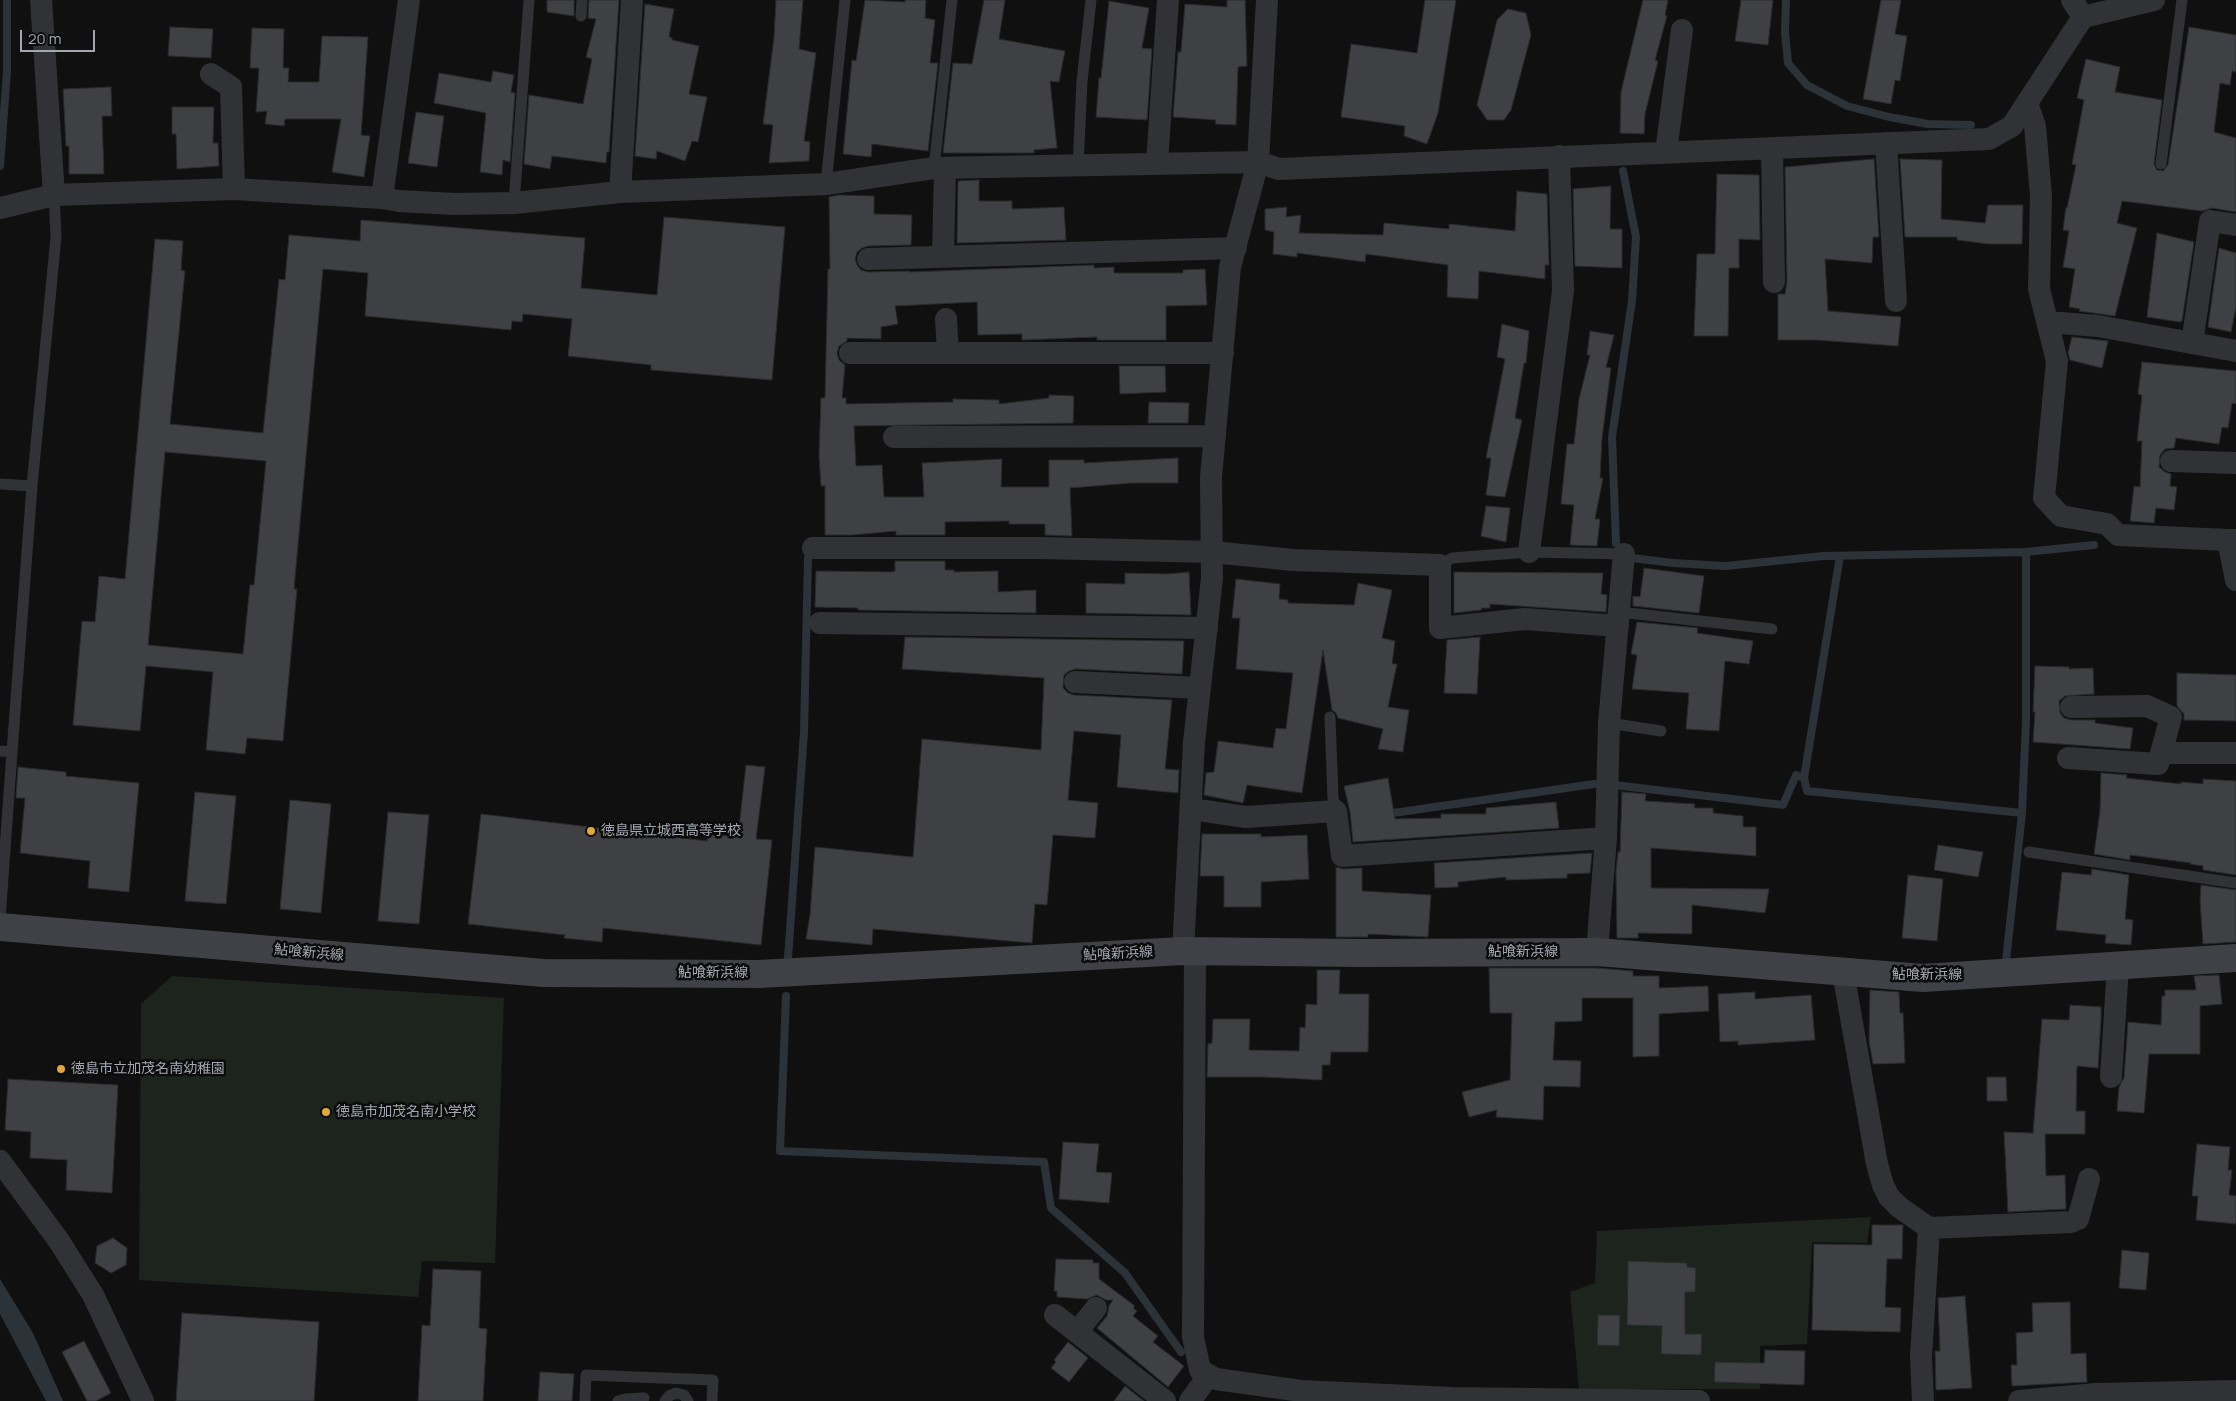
<!DOCTYPE html>
<html>
<head>
<meta charset="utf-8">
<style>
  body { margin:0 }
  #map { position:relative; width:2236px; height:1401px; overflow:hidden; background:#101011; font-family:Manrope,sans-serif }
  canvas { display:block }
  .scale { position:absolute; left:20px; top:30px; width:75px; height:22px; box-sizing:border-box; border:2px solid #a2a7b1; border-top:0; padding-left:6px; font-size:15px; line-height:18px; white-space:nowrap; color:#a2a7b1; -webkit-text-stroke:4px #0b0b0c; paint-order:stroke }
</style>
</head>
<body>
<div id="map">
<canvas width="2236" height="1401"></canvas>
<div class="scale">20 m</div>
</div>
<script>
const g = document.querySelector('canvas').getContext('2d');
g.lineJoin = 'round';
function paint(path, color) { g.fillStyle = color; g.fill(path, 'evenodd'); }
const shape = rows => new Path2D(rows.map(r => 'M' + r).join(''));
function strokePath(path, color, width, dash) { g.strokeStyle = color; g.lineWidth = width; g.lineCap = dash ? 'butt' : 'round'; g.setLineDash(dash || []); g.stroke(path); }
function label(font, color, halo, rows, align = 'center') {
  g.font = font + ' Manrope,"Noto Sans JP",sans-serif'; g.lineWidth = 5; g.setLineDash([]); g.textBaseline = 'middle'; g.strokeStyle = halo; g.fillStyle = color; for (const [text, x, y, turn = 0] of rows) {
    g.save(); g.translate(x, y); g.rotate((+turn || 0) * Math.PI / 180); g.textAlign = isNaN(turn) ? turn : align; if (halo) g.strokeText(text, 0, 0); g.fillText(text, 0, 0); g.restore();
  }
}
const green = shape([
  [172,976,504,998,495,1263,422,1261,418,1297,139,1280,141,1004],
  [1871,1217,1867,1243,1812,1242,1807,1344,1760,1346,1760,1389,1579,1389,1570,1292,1595,1283,1597,1231]
]);
const water = shape([
  [0,1279,33,1333,63,1401,46,1401,0,1314]
]);
const stream = shape([
  [1786,0,1785,32,1788,63,1807,85,1847,106,1889,117,1928,124,1971,125],
  [0,166,7,71,7,0],
  [1616,543,1612,437,1632,301,1636,237,1623,171],
  [1632,558,1673,563,1726,566,1823,556,2026,552,2094,545],
  [1804,778,1807,791,2022,813,2026,721,2026,552],
  [1614,785,1783,805,1796,775,1804,778,1840,556],
  [1386,814,1594,784],
  [788,958,804,732,808,558],
  [2006,961,2022,813],
  [786,996,780,1151,1044,1162,1051,1208,1125,1273,1181,1352]
]);
const building = shape([
  [547,0,574,0,574,16,547,12,547,0],
  [589,0,619,0,609,152,607,152,606,163,552,156,550,169,524,164,529,95,583,104,592,59,586,57,596,19,588,18,589,0],
  [776,0,803,0,799,49,816,53,804,141,810,142,809,161,769,163,773,125,763,124,774,38,776,0],
  [865,0,905,2,905,0,926,0,925,18,935,20,930,63,938,63,928,151,872,144,871,157,843,154,852,60,856,61,865,0],
  [984,0,1005,0,999,39,1065,51,1059,82,1050,81,1057,148,1034,150,1034,153,943,153,953,63,972,64,984,0],
  [1227,0,1245,0,1247,66,1238,67,1236,125,1215,124,1216,120,1173,117,1178,52,1181,52,1185,4,1227,7,1227,0],
  [1425,0,1456,0,1438,113,1427,144,1404,136,1405,126,1341,117,1351,44,1417,53,1425,0],
  [1643,0,1668,0,1665,15,1667,16,1655,60,1658,61,1645,114,1644,134,1620,133,1621,92,1643,0],
  [1741,0,1773,0,1768,45,1735,41,1741,0],
  [1881,0,1901,0,1895,34,1907,36,1900,81,1895,80,1891,104,1863,99,1881,0],
  [1109,1,1149,8,1142,48,1152,49,1147,120,1096,117,1099,78,1101,78,1109,1],
  [645,4,674,9,669,37,672,38,672,40,699,46,689,94,707,97,698,142,692,141,685,161,657,151,656,159,635,156,645,4],
  [1508,9,1526,13,1531,35,1511,110,1504,120,1487,120,1477,105,1497,20,1508,9],
  [170,27,213,29,211,58,168,56,170,27],
  [2189,27,2236,35,2236,72,2232,71,2230,85,2220,83,2214,132,2236,138,2236,212,2212,208,2202,211,2122,201,2117,223,2137,228,2115,316,2079,311,2080,309,2069,307,2075,269,2063,267,2069,231,2063,230,2066,207,2067,208,2076,165,2072,164,2084,100,2077,98,2086,59,2120,67,2115,92,2162,100,2154,164,2157,170,2163,171,2168,165,2189,27],
  [252,28,284,29,283,68,289,68,288,82,319,82,322,36,368,37,361,135,370,136,364,177,332,172,341,119,285,119,284,126,265,124,267,111,256,112,259,68,250,68,252,28],
  [493,71,514,75,511,92,515,93,510,162,503,160,502,175,480,172,486,113,434,103,439,73,491,82,493,71],
  [111,87,112,116,102,116,104,174,69,174,69,146,66,146,63,89,111,87],
  [172,107,214,107,213,143,218,143,219,166,177,169,176,134,172,134,172,107],
  [416,112,444,116,437,167,408,163,416,112],
  [1874,159,1879,237,1873,237,1872,263,1825,259,1828,311,1901,317,1898,346,1817,340,1778,340,1778,294,1785,294,1787,282,1785,167,1874,159],
  [1900,159,1942,160,1941,219,1985,223,1988,205,2023,205,2022,244,1989,244,1957,240,1957,237,1905,237,1900,159],
  [1717,174,1759,175,1760,240,1739,239,1739,268,1729,268,1728,336,1694,336,1697,254,1715,254,1717,174],
  [979,180,979,201,1012,201,1012,209,1064,207,1066,240,957,243,958,181,979,180],
  [1611,186,1610,229,1622,229,1622,268,1575,266,1573,189,1611,186],
  [1517,191,1547,194,1549,265,1545,265,1545,279,1479,271,1478,299,1447,297,1448,265,1366,254,1365,262,1297,253,1297,257,1273,254,1274,232,1265,230,1265,209,1287,207,1286,217,1301,215,1299,233,1383,235,1384,223,1449,229,1449,224,1515,231,1517,191],
  [838,195,874,196,874,214,912,215,911,245,868,246,862,248,857,252,855,259,857,265,861,270,868,272,910,271,909,272,1094,265,1094,268,1114,267,1114,273,1183,273,1183,270,1205,269,1207,305,1166,306,1166,340,1097,340,1097,337,1022,340,1022,334,978,335,977,302,895,306,898,324,881,327,881,339,847,338,847,341,839,346,837,353,839,360,845,365,842,398,846,398,846,404,953,402,953,399,999,400,999,404,1049,398,1049,395,1074,396,1073,423,854,426,856,466,882,465,884,497,924,497,922,463,1002,459,1001,487,1049,487,1049,460,1084,460,1084,463,1178,458,1178,483,1131,483,1070,488,1072,536,1045,535,1045,524,1009,524,1009,521,945,522,945,535,896,535,896,531,852,535,825,535,825,486,821,486,819,455,821,398,825,398,828,269,830,269,829,197,838,195],
  [664,217,785,227,772,380,651,370,651,365,568,356,572,319,523,314,522,322,512,321,511,330,365,316,368,273,323,269,294,589,297,589,283,741,247,738,245,754,206,750,213,672,146,666,140,731,73,725,82,621,95,622,99,576,125,579,155,239,183,241,181,270,185,271,170,424,263,433,279,279,285,280,289,235,360,241,361,220,585,238,581,288,657,295,664,217],
  [165,452,266,461,254,585,250,585,243,654,148,645,165,452],
  [2157,233,2194,242,2182,321,2180,322,2147,317,2157,233],
  [2219,248,2236,253,2236,307,2231,332,2208,327,2219,248],
  [1502,324,1529,331,1526,363,1524,363,1515,418,1522,420,1505,497,1486,495,1491,458,1486,458,1505,359,1497,357,1502,324],
  [1590,331,1614,335,1606,367,1611,368,1602,438,1600,478,1603,478,1595,519,1600,519,1597,546,1570,545,1574,505,1561,504,1567,444,1574,444,1579,399,1590,355,1587,355,1590,331],
  [2072,337,2108,341,2102,368,2070,360,2068,353,2072,337],
  [2142,362,2236,371,2236,404,2232,403,2228,428,2222,427,2219,444,2176,438,2174,448,2165,449,2160,455,2159,467,2165,472,2171,474,2170,486,2177,487,2174,510,2156,508,2154,523,2130,521,2134,486,2140,487,2142,441,2137,441,2142,395,2138,394,2142,362],
  [1119,366,1165,366,1166,392,1120,394,1119,366],
  [1149,402,1189,403,1188,423,1148,423,1149,402],
  [1486,506,1510,508,1506,542,1481,536,1486,506],
  [895,561,945,561,945,570,954,570,954,572,998,571,998,592,1036,590,1036,613,858,610,858,608,815,607,816,571,891,572,895,571,895,561],
  [1644,568,1704,576,1699,613,1633,606,1633,596,1640,597,1644,568],
  [1189,572,1191,615,1086,613,1086,583,1125,584,1125,573,1167,574,1189,572],
  [1454,572,1603,573,1601,594,1607,595,1606,612,1490,604,1490,608,1482,608,1481,610,1454,613,1454,572],
  [1236,579,1280,584,1279,599,1288,600,1288,603,1354,605,1358,583,1392,590,1382,638,1395,641,1392,664,1397,664,1388,707,1409,710,1403,752,1378,749,1383,729,1338,718,1336,713,1332,710,1323,650,1302,793,1247,785,1243,803,1204,795,1206,773,1214,772,1218,741,1273,748,1276,728,1286,729,1293,673,1236,669,1240,618,1232,618,1236,579],
  [1637,622,1698,628,1697,633,1753,641,1749,664,1725,661,1719,731,1686,729,1689,693,1632,689,1637,655,1631,654,1637,622],
  [905,637,1184,641,1182,674,1076,669,1069,671,1064,675,1063,688,1068,693,1074,695,1172,700,1165,769,1179,770,1178,793,1117,787,1121,735,1074,731,1068,800,1098,803,1095,838,1053,835,1047,905,1035,904,1032,943,873,929,872,945,806,939,810,915,815,847,913,857,922,739,1041,750,1044,678,902,669,905,637],
  [1480,637,1477,694,1444,693,1447,640,1480,637],
  [2035,666,2069,667,2069,669,2093,668,2094,694,2065,696,2059,701,2060,713,2064,718,2071,720,2095,720,2095,723,2133,728,2130,749,2033,742,2035,712,2033,712,2035,666],
  [2177,673,2236,675,2236,721,2184,720,2184,714,2177,706,2177,673],
  [746,765,765,767,756,839,772,840,761,945,603,928,602,942,564,938,565,935,468,924,481,814,707,841,708,834,738,837,746,765],
  [18,767,66,772,66,776,139,783,129,892,88,888,90,861,20,853,25,798,16,798,18,767],
  [2101,773,2127,775,2126,778,2181,784,2181,782,2203,784,2203,779,2236,781,2236,875,2203,870,2203,866,2190,864,2191,863,2130,855,2130,860,2094,854,2100,811,2101,773],
  [1388,778,1395,819,1441,818,1441,814,1486,814,1486,808,1556,802,1559,828,1353,842,1350,812,1344,786,1388,778],
  [195,792,236,796,226,904,185,901,195,792],
  [1622,792,1646,794,1645,801,1695,804,1694,808,1713,808,1713,813,1743,816,1743,827,1756,827,1756,856,1651,848,1651,888,1769,889,1765,913,1692,905,1692,934,1638,933,1638,938,1617,938,1616,872,1618,852,1620,852,1622,792],
  [290,800,331,804,321,913,280,909,290,800],
  [388,812,429,815,419,924,378,921,388,812],
  [1202,834,1261,834,1261,837,1307,835,1309,879,1261,882,1261,907,1224,907,1224,876,1200,876,1202,834],
  [1938,845,1983,852,1978,877,1934,870,1938,845],
  [1592,853,1590,873,1567,874,1567,878,1506,880,1506,877,1458,882,1458,887,1435,888,1434,863,1592,853],
  [1336,867,1343,869,1362,868,1362,891,1431,895,1428,937,1368,934,1368,937,1336,937,1336,867],
  [2092,869,2129,875,2125,919,2133,920,2131,945,2105,943,2106,935,2056,930,2062,872,2091,875,2092,869],
  [1908,875,1943,879,1937,941,1902,938,1908,875],
  [2201,885,2236,890,2236,942,2203,944,2200,901,2201,885],
  [1489,968,1596,968,1633,971,1633,976,1659,976,1659,988,1708,986,1709,1011,1659,1014,1659,1056,1633,1057,1633,998,1582,998,1582,1021,1555,1022,1553,1060,1581,1061,1580,1087,1544,1086,1543,1120,1496,1117,1497,1110,1469,1117,1462,1092,1510,1080,1512,1013,1490,1013,1489,968],
  [1317,970,1340,970,1339,994,1369,994,1368,1052,1331,1052,1330,1065,1322,1065,1322,1080,1264,1077,1207,1077,1208,1044,1212,1043,1213,1019,1250,1019,1249,1050,1299,1051,1300,1027,1305,1028,1306,1004,1317,1005,1317,970],
  [2219,975,2222,1004,2200,1006,2200,1054,2149,1054,2144,1113,2117,1111,2119,1087,2124,1078,2128,1022,2161,1025,2162,996,2165,996,2165,990,2196,990,2194,976,2219,975],
  [1870,990,1899,992,1900,1013,1903,1013,1905,1063,1873,1064,1869,1041,1870,990],
  [1755,992,1755,999,1811,995,1815,1040,1738,1045,1738,1041,1720,1042,1718,994,1755,992],
  [2070,1005,2101,1007,2101,1019,2098,1068,2077,1066,2076,1111,2085,1111,2085,1134,2045,1134,2046,1176,2065,1175,2066,1209,2008,1212,2004,1132,2033,1133,2042,1019,2069,1020,2070,1005],
  [1987,1077,2006,1077,2007,1101,1987,1101,1987,1077],
  [8,1079,118,1085,112,1193,66,1190,67,1160,30,1158,31,1132,5,1130,8,1079],
  [1063,1142,1099,1144,1096,1172,1112,1173,1109,1203,1059,1199,1063,1142],
  [2197,1144,2230,1147,2228,1170,2232,1170,2229,1195,2236,1196,2236,1224,2196,1220,2198,1196,2192,1196,2197,1144],
  [1872,1225,1903,1225,1902,1259,1887,1259,1885,1307,1901,1308,1900,1332,1812,1330,1814,1244,1872,1245,1872,1225],
  [113,1238,127,1248,126,1265,111,1273,95,1263,97,1246,113,1238],
  [2122,1250,2149,1253,2146,1290,2119,1288,2122,1250],
  [1056,1259,1093,1260,1093,1263,1099,1263,1099,1279,1135,1306,1133,1308,1137,1311,1133,1316,1158,1336,1153,1342,1184,1366,1168,1387,1097,1328,1107,1316,1109,1306,1113,1300,1106,1300,1097,1295,1087,1299,1057,1297,1057,1291,1054,1291,1056,1259],
  [1628,1261,1687,1263,1687,1267,1696,1268,1695,1292,1685,1292,1685,1334,1702,1334,1701,1355,1661,1354,1662,1326,1627,1325,1628,1261],
  [433,1269,481,1271,479,1328,487,1329,483,1401,418,1401,422,1325,430,1326,433,1269],
  [1965,1296,1972,1388,1936,1390,1935,1351,1940,1351,1938,1298,1965,1296],
  [2070,1302,2071,1354,2086,1353,2087,1382,2012,1386,2011,1365,2017,1365,2016,1333,2033,1332,2032,1303,2070,1302],
  [182,1313,319,1322,314,1401,176,1401,182,1313],
  [1598,1315,1620,1315,1619,1346,1597,1345,1598,1315],
  [84,1341,111,1393,96,1401,87,1401,62,1352,84,1341],
  [1068,1342,1088,1358,1069,1382,1051,1368,1056,1362,1054,1360,1068,1342],
  [1765,1350,1805,1351,1804,1385,1714,1382,1715,1362,1764,1363,1765,1350],
  [540,1372,574,1374,572,1401,538,1401,540,1372],
  [1125,1386,1144,1401,1114,1401,1125,1386]
]);
const lane = shape([
  [581,16,582,0],
  [2161,164,2182,0],
  [1078,166,1082,81,1091,0],
  [934,168,952,0],
  [826,184,845,0],
  [514,203,529,0],
  [0,484,32,486,12,752,0,751],
  [32,486,56,237,54,195],
  [1440,565,1452,558,1529,552,1624,554],
  [1619,612,1772,629],
  [1330,717,1333,798,1336,811],
  [1609,723,1661,731],
  [2029,852,2236,883],
  [0,919,12,752],
  [585,1401,586,1375,713,1380,712,1401],
  [618,1401,625,1399,644,1398],
  [665,1401,669,1396,676,1393,684,1395,688,1401]
]);
const street = shape([
  [41,0,54,195],
  [2072,0,2083,17],
  [211,74,231,87,234,189],
  [2027,103,2035,126,2041,196,2039,289,2057,361,2044,498,2061,516,2107,524,2118,535,2228,540],
  [1886,143,1896,301],
  [1772,148,1774,282],
  [1666,152,1682,30],
  [1157,163,1168,0],
  [620,192,632,0],
  [382,198,409,0],
  [0,208,54,195,234,189,382,198,399,201,454,204,514,203,620,192,826,184,934,168,1258,162,1279,169,1989,139,2012,126,2083,17,2154,0],
  [943,256,945,168],
  [868,259,1236,248],
  [946,319,948,353],
  [2047,322,2098,326,2236,351],
  [2192,343,2210,221,2236,225],
  [850,353,1223,353],
  [894,437,1215,436],
  [2171,461,2236,463],
  [2236,540,2228,540,2236,580],
  [813,548,1040,548,1212,552,1293,560,1440,565,1440,628,1525,619,1618,626],
  [1529,552,1563,291,1559,156],
  [820,623,1207,628],
  [1075,682,1200,688],
  [2071,707,2147,706,2171,717,2161,753],
  [2068,758,2158,764,2161,753,2236,753],
  [1191,809,1246,817,1336,811,1342,856,1606,838],
  [1183,951,1194,742,1212,578,1211,477,1230,267,1258,162,1267,0],
  [1195,951,1193,1337,1200,1370,1216,1379,1301,1391,1452,1398,1699,1401],
  [1597,952,1606,838,1609,723,1624,554],
  [1843,972,1877,1164,1883,1185,1889,1197,1899,1207,1929,1228,2071,1222,2078,1219,2089,1179],
  [2111,1077,2118,965],
  [0,1161,59,1241,93,1295,143,1401],
  [1055,1315,1165,1401],
  [1077,1332,1096,1308],
  [1190,1401,1209,1375],
  [1923,1401,1921,1357,1929,1228],
  [2019,1401,2096,1394,2236,1391]
]);
const secondary = shape([
  [0,927,544,973,759,974,1183,951,1361,953,1597,952,1923,978,2236,958]
]);
const markers = [
  [591,831,5,"#e1aa38"],
  [61,1069,5,"#e1aa38"],
  [326,1112,5,"#e1aa38"]
];
const poiNames = [
  ["徳島県立城西高等学校",601,831],
  ["徳島市立加茂名南幼稚園",71,1069],
  ["徳島市加茂名南小学校",336,1112]
];
const streetNames = [
  ["鮎喰新浜線",1523,952],
  ["鮎喰新浜線",309,953,5],
  ["鮎喰新浜線",1118,954,-3],
  ["鮎喰新浜線",713,973],
  ["鮎喰新浜線",1927,975]
];
paint(green, '#1d231d');
paint(water, '#2b3238');
strokePath(stream, '#2b3238', 8);
paint(building, '#3f4044');
strokePath(building, '#2a2a2d', 1);
strokePath(lane, '#313236', 11);
strokePath(street, '#313236', 22);
strokePath(secondary, '#3f4146', 28);
for (const [x, y, r, color] of markers) { const dot = new Path2D(); dot.arc(x, y, r, 0, 2 * Math.PI); g.fillStyle = color; g.fill(dot); strokePath(dot, '#0b0b0c', 2); }
label('14px', '#a2a7b1', '#0b0b0c', poiNames, 'left');
label('14px', '#a2a7b1', '#0b0b0c', streetNames);
</script>
</body>
</html>
